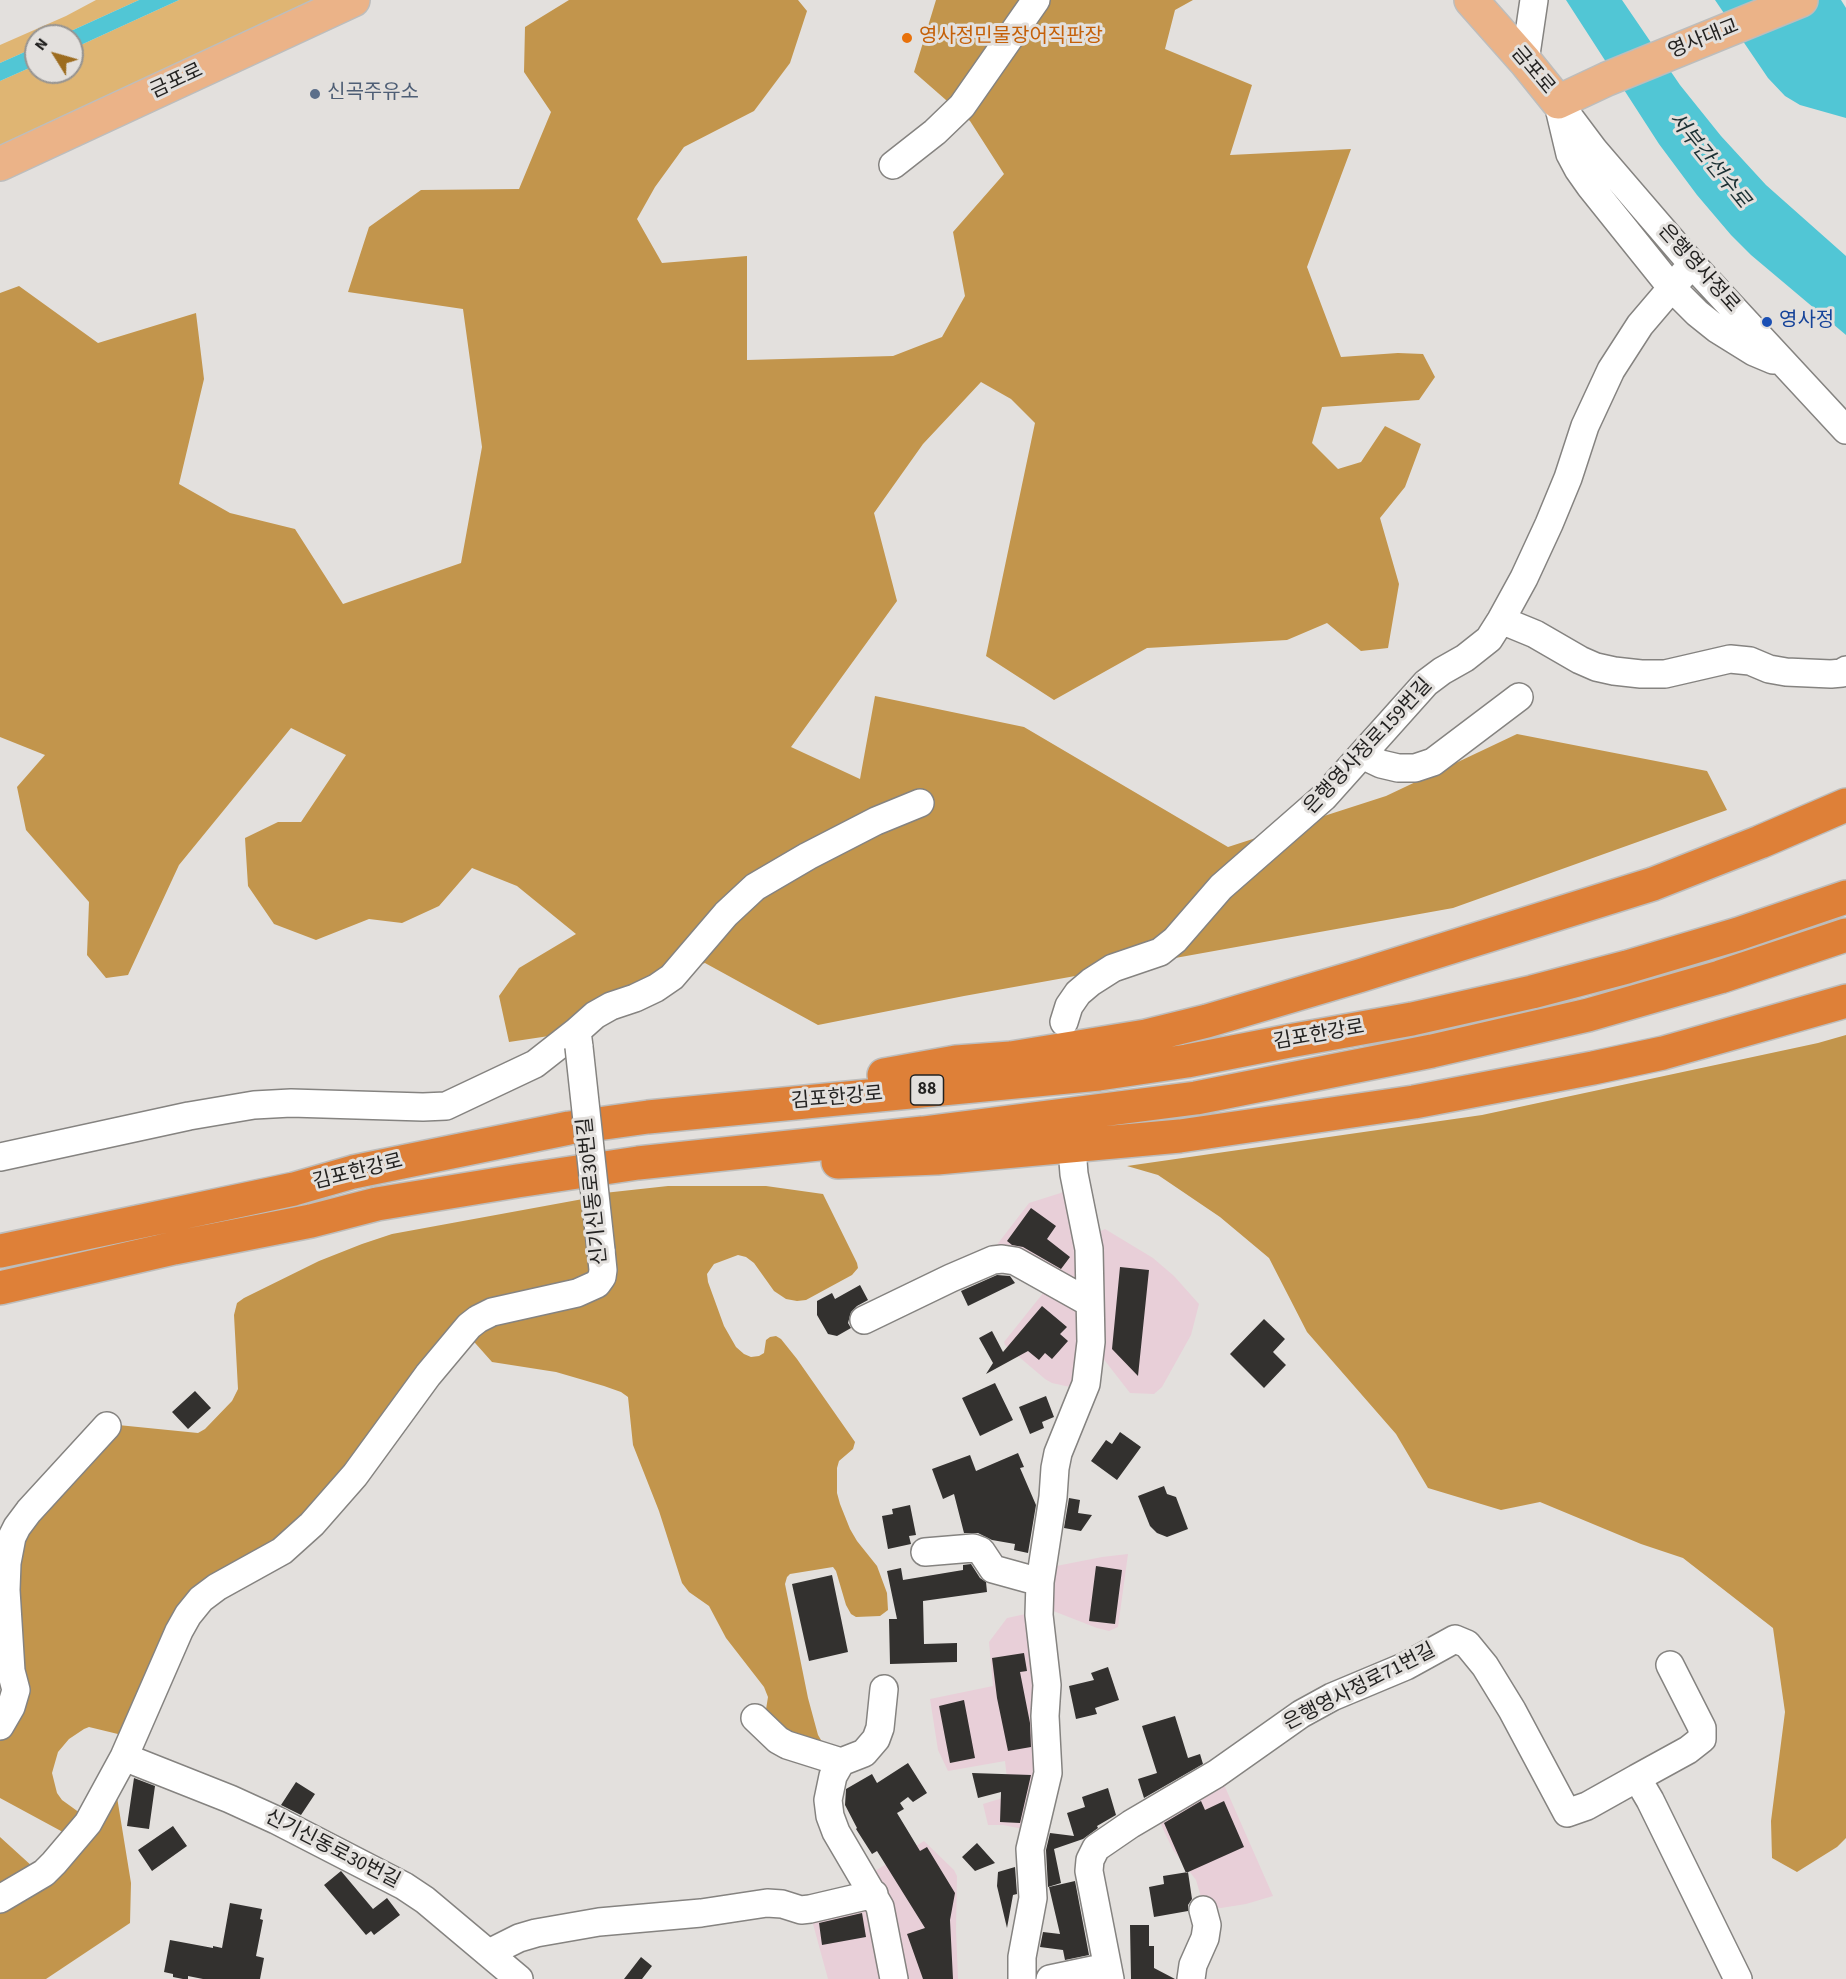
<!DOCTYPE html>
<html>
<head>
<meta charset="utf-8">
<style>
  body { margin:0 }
  #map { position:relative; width:1846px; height:1979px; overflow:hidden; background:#e3e0dd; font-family:"Source Sans 3",sans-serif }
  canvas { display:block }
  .north { position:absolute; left:24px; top:24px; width:60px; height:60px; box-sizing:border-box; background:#e3e0dd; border:2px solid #969492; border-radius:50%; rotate:307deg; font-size:16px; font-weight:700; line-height:24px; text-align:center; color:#232221 }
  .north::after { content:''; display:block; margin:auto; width:21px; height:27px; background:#9c6c1f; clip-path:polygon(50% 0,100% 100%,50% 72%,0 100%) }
</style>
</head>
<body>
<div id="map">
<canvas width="1846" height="1979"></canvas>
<div class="north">N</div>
</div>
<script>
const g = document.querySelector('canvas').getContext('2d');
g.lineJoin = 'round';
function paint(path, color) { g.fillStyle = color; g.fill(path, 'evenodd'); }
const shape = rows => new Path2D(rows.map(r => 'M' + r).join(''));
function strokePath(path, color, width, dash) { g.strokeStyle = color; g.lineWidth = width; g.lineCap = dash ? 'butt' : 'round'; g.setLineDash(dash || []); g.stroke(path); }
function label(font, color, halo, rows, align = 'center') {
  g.font = font + ' "Source Sans 3","Noto Sans KR",sans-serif'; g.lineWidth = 6; g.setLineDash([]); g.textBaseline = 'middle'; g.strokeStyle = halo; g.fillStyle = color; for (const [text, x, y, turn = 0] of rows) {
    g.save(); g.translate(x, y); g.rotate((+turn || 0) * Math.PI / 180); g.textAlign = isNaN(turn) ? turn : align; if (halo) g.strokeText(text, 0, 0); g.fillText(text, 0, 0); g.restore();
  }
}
const industrial = shape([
  [1070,1190,1078,1220,1077,1276,1074,1279,996,1246,1029,1203],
  [1105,1229,1153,1258,1174,1276,1199,1304,1191,1335,1162,1387,1154,1394,1130,1393,1095,1348,1094,1234],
  [1044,1292,1082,1313,1079,1389,1052,1383,1045,1379,1005,1345,1004,1342],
  [1128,1554,1118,1627,1109,1631,1097,1628,1043,1607,1046,1568,1102,1557],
  [1035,1612,1039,1733,1028,1830,1003,1825,988,1825,983,1804,1009,1796,1005,1761,948,1771,938,1750,930,1699,993,1686,989,1642,1007,1618],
  [1222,1780,1273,1896,1246,1904,1221,1908,1204,1907,1196,1880,1173,1850,1156,1814],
  [924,1841,954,1870,957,1876,956,1929,958,1979,902,1979,870,1874],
  [871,1901,888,1979,828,1979,810,1913]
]);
const green = shape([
  [96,0,139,0,60,36,36,36,36,47,0,63,0,45,66,16],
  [179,0,322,0,0,152,0,81,36,65,36,72,72,72,72,49]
]);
const forest = shape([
  [569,0,798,0,807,11,790,63,754,111,684,147,655,187,637,219,662,263,747,256,747,360,893,356,942,337,965,296,953,232,1004,174,970,121,914,72,936,0,1193,0,1175,10,1165,49,1252,85,1230,155,1351,149,1307,267,1341,357,1398,353,1423,354,1435,377,1419,400,1322,407,1312,443,1338,469,1361,462,1385,426,1421,444,1405,487,1380,518,1399,584,1388,648,1361,651,1327,623,1287,640,1147,648,1054,700,986,656,1035,423,1011,399,981,382,923,444,874,513,897,601,791,747,860,779,875,696,1024,727,1228,847,1386,796,1517,734,1707,771,1727,810,1453,908,964,996,818,1025,705,963,610,992,549,1036,509,1042,499,996,519,968,576,934,517,886,472,868,439,906,402,923,369,919,316,940,274,924,248,886,245,838,278,822,301,822,346,755,291,728,179,865,128,975,106,978,87,955,89,902,26,830,17,787,45,755,0,737,0,293,19,286,98,343,196,313,204,379,179,484,230,513,295,529,343,604,461,563,482,447,463,309,348,292,369,227,421,190,519,189,551,112,524,72,525,27],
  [1846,1035,1846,1838,1837,1847,1797,1872,1772,1858,1771,1821,1785,1712,1773,1628,1683,1558,1641,1544,1540,1502,1501,1510,1428,1488,1396,1434,1307,1332,1269,1258,1220,1217,1158,1175,1127,1166,1482,1115,1818,1043],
  [668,1186,766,1186,823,1194,857,1263,858,1268,852,1275,806,1300,797,1301,786,1299,774,1291,754,1263,746,1257,738,1255,714,1264,707,1274,708,1282,724,1326,736,1347,744,1354,751,1357,759,1356,764,1353,766,1340,770,1337,776,1336,781,1339,797,1359,855,1442,853,1449,839,1461,837,1468,837,1493,840,1504,850,1529,857,1541,877,1566,887,1593,888,1610,880,1616,856,1617,851,1614,846,1605,836,1571,833,1567,790,1574,787,1577,785,1584,808,1698,818,1735,827,1750,764,1722,768,1697,764,1687,726,1638,709,1606,689,1592,682,1583,659,1511,633,1445,628,1397,621,1392,604,1386,556,1372,492,1362,468,1335,480,1325,596,1294,604,1193],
  [583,1199,593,1274,495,1305,297,1530,223,1576,122,1735,89,1727,84,1729,69,1739,58,1752,52,1773,57,1793,62,1800,80,1813,66,1832,61,1831,0,1798,0,1737,17,1543,118,1425,198,1433,205,1429,232,1401,238,1389,234,1315,237,1303,244,1298,319,1261,362,1244,392,1234],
  [117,1797,131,1883,130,1923,46,1979,0,1979,0,1907],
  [0,1837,33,1867,0,1893]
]);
const water = shape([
  [139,0,179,0,72,49,72,36,60,36],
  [1566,0,1622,0,1680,85,1721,136,1766,185,1846,256,1846,335,1751,255,1731,235,1697,195,1659,144],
  [1715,0,1841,0,1846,8,1846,118,1800,105,1785,96,1768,78],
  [36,47,36,65,0,81,0,63]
]);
const building = shape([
  [1031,1208,1056,1226,1047,1239,1070,1257,1061,1269,1023,1247,1012,1245,1007,1241],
  [1120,1267,1149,1270,1138,1376,1112,1349],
  [997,1275,1010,1276,1015,1283,968,1306,961,1291],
  [860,1285,868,1300,857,1306,851,1312,848,1323,851,1328,837,1336,828,1334,817,1315,817,1301,832,1293,835,1299],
  [1042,1306,1067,1327,1060,1334,1068,1341,1052,1359,1045,1353,1039,1360,1028,1351,986,1374,993,1363,979,1338,992,1331,1003,1352],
  [1264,1319,1285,1339,1273,1352,1286,1365,1264,1388,1230,1354],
  [995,1383,1013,1420,980,1436,962,1398],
  [195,1391,211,1408,188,1429,172,1412],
  [1046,1396,1054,1417,1042,1422,1044,1428,1030,1434,1019,1407],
  [1120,1432,1141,1447,1117,1480,1091,1461,1106,1440,1112,1444],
  [1018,1453,1024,1467,1020,1468,1036,1505,1028,1553,1014,1550,1015,1544,992,1540,978,1533,964,1533,954,1494,943,1499,932,1469,970,1455,976,1471],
  [1164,1486,1167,1494,1176,1497,1188,1529,1167,1537,1157,1533,1150,1526,1138,1496],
  [1069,1498,1080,1500,1078,1513,1092,1515,1081,1531,1064,1528],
  [910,1505,916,1535,909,1536,911,1544,888,1549,882,1516,893,1514,892,1509],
  [971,1564,980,1578,986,1582,987,1592,923,1601,924,1644,957,1643,957,1662,890,1664,889,1619,897,1619,887,1571,901,1568,903,1580,963,1570,963,1565],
  [1096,1566,1122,1570,1115,1624,1089,1621],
  [832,1575,848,1652,809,1661,792,1584],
  [1024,1653,1027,1671,1020,1672,1030,1723,1031,1747,1008,1751,997,1698,992,1658],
  [1108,1667,1119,1700,1095,1708,1097,1714,1076,1719,1069,1686,1094,1680,1091,1673],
  [964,1700,975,1758,950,1763,939,1706],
  [1175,1716,1188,1758,1200,1754,1203,1764,1144,1798,1138,1779,1157,1773,1142,1726],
  [908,1763,927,1793,913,1802,908,1797,900,1803,904,1809,897,1813,920,1851,927,1847,955,1893,950,1920,953,1979,923,1979,907,1934,925,1928,877,1851,872,1854,856,1829,857,1828,845,1805,846,1789,872,1774,877,1783],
  [972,1773,1031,1775,1020,1823,1000,1822,1001,1792,978,1798],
  [134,1778,155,1786,149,1829,127,1826],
  [296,1782,315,1794,301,1815,281,1805],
  [1108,1788,1116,1815,1097,1826,1098,1828,1083,1839,1054,1849,1061,1883,1048,1887,1046,1850,1050,1833,1074,1836,1067,1813,1085,1807,1082,1797],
  [1201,1801,1205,1810,1224,1801,1244,1847,1186,1873,1164,1823],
  [173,1826,187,1846,152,1871,138,1850],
  [977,1843,995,1863,975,1871,962,1857],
  [1015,1867,1017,1894,1013,1895,1007,1928,997,1886,998,1872],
  [341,1871,373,1909,387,1898,400,1915,374,1935,371,1931,366,1935,324,1885],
  [1188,1872,1192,1899,1188,1905,1188,1911,1154,1917,1149,1887,1164,1884,1163,1876],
  [1075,1881,1089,1955,1065,1960,1063,1950,1040,1947,1043,1932,1060,1934,1049,1887],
  [230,1903,262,1909,260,1919,263,1920,256,1956,264,1958,260,1979,203,1979,188,1976,188,1979,183,1979,173,1977,173,1974,164,1972,170,1940,213,1948,213,1946,222,1948],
  [862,1913,866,1937,822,1945,819,1923],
  [1130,1925,1149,1925,1149,1946,1154,1946,1154,1968,1175,1979,1131,1979],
  [641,1957,652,1966,642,1979,624,1979]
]);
const minor = shape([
  [1525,61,1534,0],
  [1558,102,1594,150,1692,264,1846,430],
  [1560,112,1570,154,1578,169,1590,186,1671,287,1697,313,1717,329,1754,352,1773,360],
  [893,165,935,132,962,106,1036,0],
  [1501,620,1535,634,1580,660,1596,667,1614,671,1641,674,1665,674,1730,659,1750,661,1769,669,1786,672,1831,674,1842,673,1846,670],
  [1362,755,1381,764,1398,768,1415,768,1433,762,1519,697],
  [1064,1022,1069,1006,1078,993,1091,982,1113,968,1160,952,1175,940,1221,887,1324,797,1426,683,1442,671,1465,658,1489,639,1501,620,1524,578,1549,524,1568,478,1585,426,1611,370,1640,325,1692,264],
  [579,1047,577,1031,595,1015,611,1006,635,998,656,988,672,977,726,914,755,887,808,856,876,821,920,803],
  [0,1157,189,1116,254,1105,291,1103,423,1107,446,1106,535,1064,577,1031],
  [864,1320,951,1278,993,1260,1002,1259,1015,1261,1090,1303],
  [925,1552,973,1548,981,1551,993,1569,1040,1582],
  [0,1659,11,1671,16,1690,11,1707,0,1726],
  [11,1671,6,1590,7,1563,12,1537,17,1527,29,1511,107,1426],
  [884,1689,880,1728,876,1739,864,1753,841,1762,833,1776,828,1800,830,1816,836,1832,880,1907,894,1979],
  [755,1718,778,1740,787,1745,841,1762],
  [124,1757,179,1631,188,1615,201,1599,217,1587,282,1551,312,1524,355,1475,428,1375,469,1326,478,1319,492,1312,577,1293,597,1284,602,1277,603,1270,601,1250],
  [1637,1778,1688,1750,1702,1739,1702,1728,1670,1665],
  [0,1899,44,1873,54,1863,88,1823,124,1757,230,1799,276,1820,404,1886,425,1900,519,1979],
  [489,1953,519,1938,536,1933,599,1922,701,1913,767,1903,782,1904,801,1910,810,1909,874,1894],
  [1022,1979,1022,1957,1033,1898,1030,1849,1048,1773,1045,1716,1047,1685,1039,1615,1040,1582,1053,1497,1055,1468,1058,1453,1086,1384,1091,1342,1089,1249,1074,1174,1073,1161],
  [1050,1979,1107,1967],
  [1110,1979,1089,1871,1090,1860,1096,1848,1131,1824,1216,1774,1301,1714,1332,1697,1406,1666,1455,1639,1467,1644,1485,1666,1512,1710,1567,1813,1587,1806,1637,1778,1650,1800,1738,1979],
  [1191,1979,1193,1965,1205,1938,1207,1925,1203,1910]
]);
const major = shape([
  [1471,0,1525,61,1558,102,1607,79,1801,0],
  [0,164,353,0]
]);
const highway = shape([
  [884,1075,956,1062,1011,1058,1146,1036,1207,1021,1359,976,1653,884,1760,842,1846,805],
  [838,1162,937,1158,1180,1136,1414,1102,1593,1068,1663,1053,1846,1001],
  [0,1251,294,1189,353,1172,569,1128,648,1117,1099,1074,1187,1061,1289,1041,1412,1019,1532,992,1627,967,1738,934,1846,897],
  [0,1288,174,1248,311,1221,377,1204,517,1181,638,1163,923,1133,1196,1098,1432,1051,1588,1015,1720,977,1846,935]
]);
const minorBridge = shape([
  [579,1047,601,1250]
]);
const markers = [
  [907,38,6,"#e8710a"],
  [315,94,6,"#5c6f8a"],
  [1767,322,6,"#1a4fb4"]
];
const shields = [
  [927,1090,33]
];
const shieldNames = [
  ["88",927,1090]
];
const foodNames = [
  ["영사정민물장어직판장",919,38]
];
const streetNames = [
  ["영사대교",1704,40,-22],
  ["금포로",1532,71,50],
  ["금포로",177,82,-25],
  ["은행영사정로",1698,269,48],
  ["은행영사정로159번길",1369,747,-47],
  ["김포한강로",1319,1036,-10],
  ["김포한강로",837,1099,-5],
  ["김포한강로",358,1173,-14],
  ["신기신동로30번길",594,1191,-96],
  ["은행영사정로71번길",1360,1688,-27],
  ["신기신동로30번길",332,1850,27]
];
const serviceNames = [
  ["신곡주유소",327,94]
];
const transitNames = [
  ["영사정",1779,322]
];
const waterNames = [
  ["서부간선수로",1708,161,51]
];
paint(industrial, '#e8cfd8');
paint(green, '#dfb573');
paint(forest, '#c2954c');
paint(water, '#51c6d5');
paint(building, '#33312f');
strokePath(minor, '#858380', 30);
strokePath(major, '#bdbdbc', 36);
strokePath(highway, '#bdbdbc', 36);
strokePath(minor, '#fff', 27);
strokePath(major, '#ebb388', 33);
strokePath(highway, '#de8038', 33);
strokePath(minorBridge, '#858380', 30, []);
strokePath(minorBridge, '#fff', 27);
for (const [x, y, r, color] of markers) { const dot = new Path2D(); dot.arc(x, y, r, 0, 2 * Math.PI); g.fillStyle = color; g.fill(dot); strokePath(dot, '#e3e0dd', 2); }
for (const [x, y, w] of shields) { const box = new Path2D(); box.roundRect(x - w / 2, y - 15, w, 30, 4.5); g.fillStyle = '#e3e0dd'; g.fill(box); strokePath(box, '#232221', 1.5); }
label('bold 18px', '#232221', null, shieldNames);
label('20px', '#c56008', '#e3e0dd', foodNames, 'left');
label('20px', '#232221', '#e3e0dd', streetNames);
label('20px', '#4e5e75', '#e3e0dd', serviceNames, 'left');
label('20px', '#164399', '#e3e0dd', transitNames, 'left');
label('italic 21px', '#1b3033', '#e3e0dd', waterNames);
</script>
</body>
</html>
